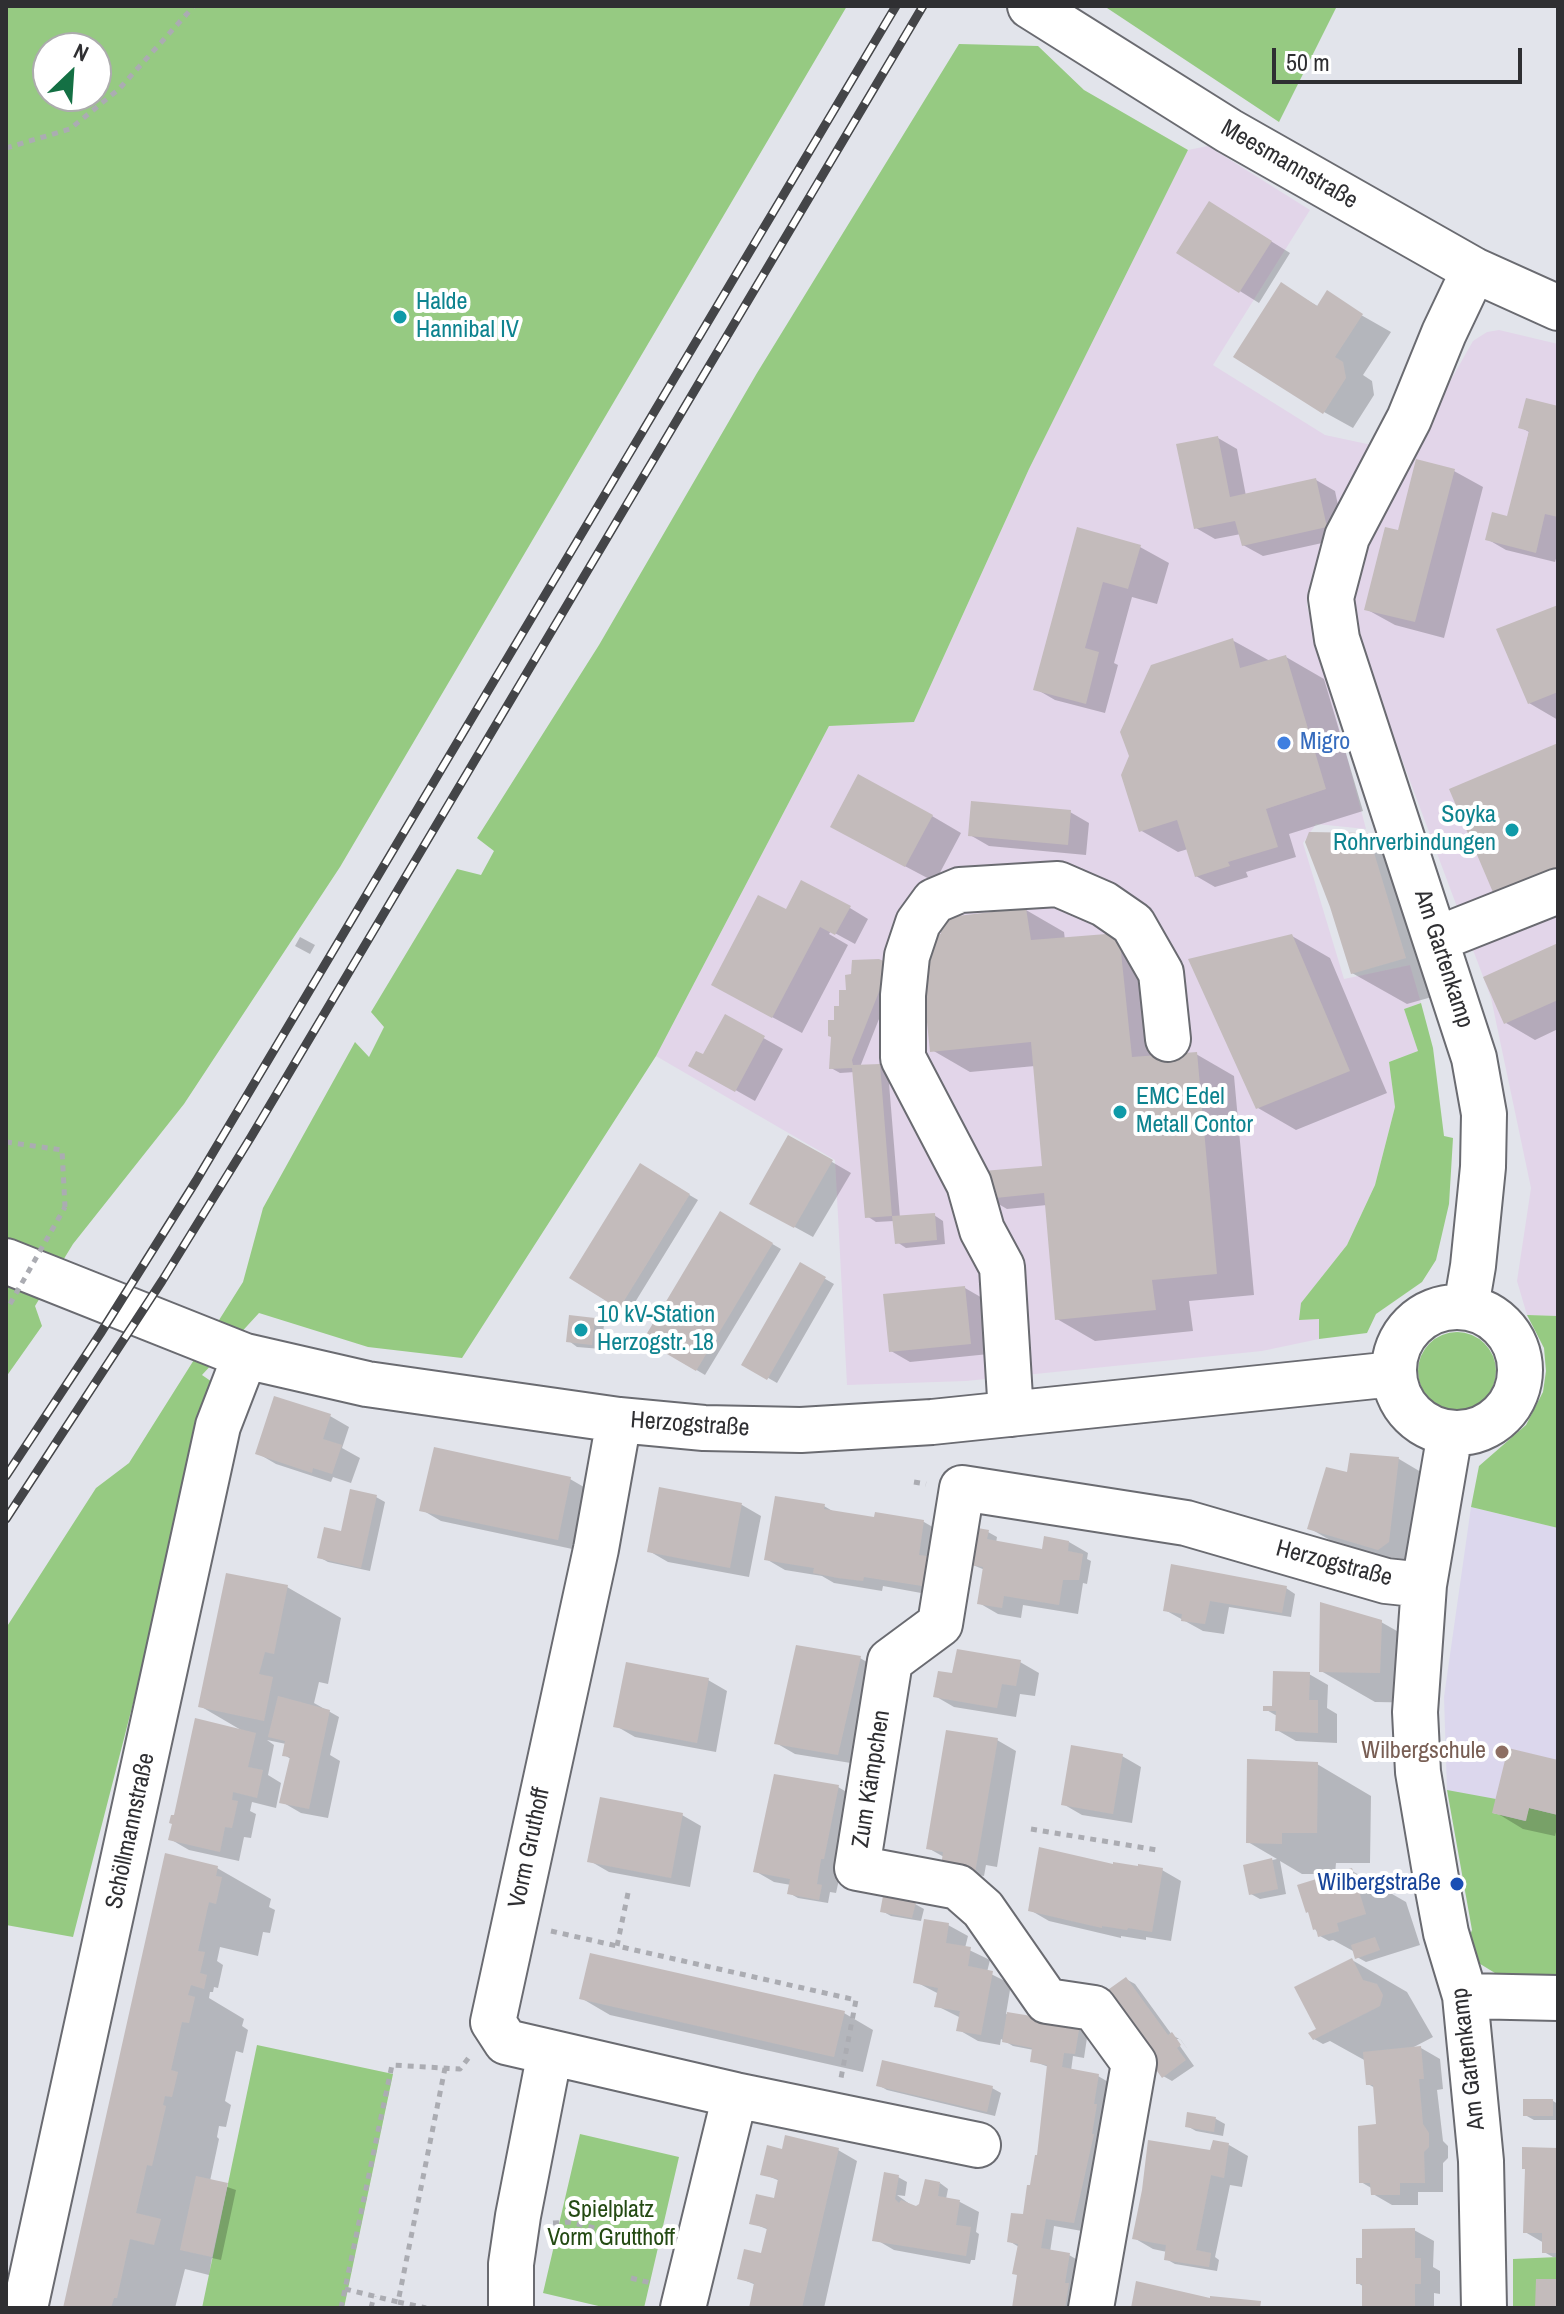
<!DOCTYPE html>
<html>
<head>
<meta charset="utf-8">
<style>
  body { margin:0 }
  #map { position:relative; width:1564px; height:2314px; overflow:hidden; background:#e2e4eb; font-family:"Archivo Narrow",sans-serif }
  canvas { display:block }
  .frame { position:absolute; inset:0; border:8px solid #2f2f32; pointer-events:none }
  .north { position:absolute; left:32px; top:32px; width:80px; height:80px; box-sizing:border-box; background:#fff; border:2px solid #acacad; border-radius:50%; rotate:25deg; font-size:22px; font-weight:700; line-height:32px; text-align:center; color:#2f2f32 }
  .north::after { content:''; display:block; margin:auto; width:28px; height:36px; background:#147044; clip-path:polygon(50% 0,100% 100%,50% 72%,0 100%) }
  .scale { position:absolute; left:1272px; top:48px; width:250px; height:36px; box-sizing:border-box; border:4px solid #2f2f32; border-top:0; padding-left:10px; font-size:24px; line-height:28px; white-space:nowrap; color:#2f2f32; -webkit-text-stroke:6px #fff; paint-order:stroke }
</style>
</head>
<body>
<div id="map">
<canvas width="1564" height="2314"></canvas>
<div class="frame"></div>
<div class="north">N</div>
<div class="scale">50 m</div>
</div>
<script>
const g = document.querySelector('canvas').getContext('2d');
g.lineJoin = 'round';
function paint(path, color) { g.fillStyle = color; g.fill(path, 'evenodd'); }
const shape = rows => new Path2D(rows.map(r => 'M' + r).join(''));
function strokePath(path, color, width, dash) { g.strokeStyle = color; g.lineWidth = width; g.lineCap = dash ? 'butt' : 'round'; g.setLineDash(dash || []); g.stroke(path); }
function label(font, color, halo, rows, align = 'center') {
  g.font = font + ' "Archivo Narrow",sans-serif'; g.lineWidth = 8; g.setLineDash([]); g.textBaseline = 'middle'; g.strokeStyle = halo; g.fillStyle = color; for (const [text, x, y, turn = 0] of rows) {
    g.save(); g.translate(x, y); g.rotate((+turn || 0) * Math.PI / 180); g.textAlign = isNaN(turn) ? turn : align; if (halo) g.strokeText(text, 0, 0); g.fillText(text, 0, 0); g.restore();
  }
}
const industrial = shape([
  [1208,146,1310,210,1213,365,1325,435,1381,447,1366,466,1314,577,1308,590,1307,606,1366,829,1316,824,1303,843,1344,979,1410,965,1421,1003,1404,1009,1418,1051,1389,1062,1395,1107,1375,1185,1347,1245,1301,1303,1319,1319,1319,1339,1262,1351,966,1381,847,1385,835,1160,656,1056,829,726,914,722,1029,469,1116,291,1188,150],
  [1499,330,1558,344,1558,1316,1527,1315,1517,1281,1531,1188,1491,998,1360,647,1351,596,1360,555,1397,475,1473,341,1487,332]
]);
const education = shape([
  [1471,1507,1558,1528,1558,1956,1447,1790,1444,1697]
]);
const green = shape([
  [6,6,847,6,340,867,184,1104,73,1244,35,1306,42,1326,6,1377],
  [48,48,96,48,96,96,48,96],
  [1104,6,1337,6,1279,122],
  [959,44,1038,46,1084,90,1188,150,1029,469,914,722,829,726,656,1056,462,1358,368,1347,259,1313,202,1375,215,1384,73,1937,6,1925,6,1628,96,1488,129,1463,243,1282,263,1208,274,1188,355,1042,369,1057,384,1027,371,1012,457,869,481,875,494,851,477,838,599,645,757,373],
  [1421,1003,1433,1048,1444,1136,1453,1138,1449,1204,1436,1260,1422,1282,1376,1314,1367,1333,1319,1339,1319,1319,1299,1320,1301,1303,1347,1245,1375,1185,1395,1107,1389,1062,1418,1051,1404,1009],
  [1527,1315,1558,1316,1558,1528,1471,1507,1479,1466,1526,1425,1543,1392,1546,1371,1544,1348],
  '1418 1371a39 39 0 1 1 78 0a39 39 0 1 1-78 0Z',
  [1447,1790,1496,1799,1493,1813,1525,1821,1529,1808,1558,1815,1558,1983,1508,1981,1477,1962,1466,1945,1472,1930],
  [257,2045,393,2074,344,2308,202,2308],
  [580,2134,679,2157,644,2308,607,2308,543,2293],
  [1558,2257,1558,2308,1513,2308,1513,2259]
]);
const shadow = shape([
  [1229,215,1290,253,1259,303,1179,253],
  [1282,285,1319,307,1354,311,1391,332,1363,375,1372,381,1374,395,1353,428,1324,412],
  [1558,409,1558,552,1555,562,1506,550,1487,539,1509,519,1529,432,1520,427],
  [1218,438,1237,449,1246,496,1316,480,1335,491,1345,538,1263,556,1243,545,1241,534,1215,539,1196,528],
  [1454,471,1483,487,1444,638,1395,625,1366,609,1400,532],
  [1078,530,1140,547,1169,563,1157,604,1132,597,1114,663,1118,665,1105,713,1055,700,1036,689],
  [1558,607,1558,720,1529,703],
  [1232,640,1270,661,1286,657,1324,679,1363,811,1289,834,1296,857,1246,872,1248,877,1215,887,1196,876,1188,849,1178,852,1140,830,1131,756],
  [1070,812,1089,823,1086,855,989,846,970,835],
  [932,816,961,833,935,882,861,843],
  [1367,835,1422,866,1460,989,1407,1004,1352,973],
  [850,908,868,919,855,944,831,931,829,934,848,945,802,1033,742,1001,787,912],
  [1026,910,1064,932,1065,940,1118,935,1157,957,1167,1056,1196,1054,1234,1076,1254,1295,1189,1301,1193,1331,1095,1341,1057,1319,1047,1205,1007,1209,988,1198,1044,1168,1035,1066,970,1072,932,1050,937,953,943,936],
  [1292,936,1330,958,1387,1093,1296,1130,1258,1108],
  [300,937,315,945,310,954,295,946],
  [1558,945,1558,1029,1535,1040,1506,1023],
  [898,971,860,1067,880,1066,888,1071,900,1218,934,1215,943,1221,945,1244,906,1248,897,1242,894,1221,876,1222,867,1216,855,1072,840,1073,831,1068,836,1022,841,1008],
  [726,1017,783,1049,755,1101,691,1065,704,1057],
  [789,1137,851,1173,813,1237,771,1214],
  [640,1166,698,1200,629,1312,571,1278],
  [721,1214,781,1249,705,1375,645,1339],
  [801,1265,834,1284,777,1383,744,1364],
  [965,1288,984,1299,989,1354,910,1362,891,1351],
  [595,1320,604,1325,601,1349,577,1347,569,1341],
  [330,1416,349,1427,342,1448,360,1458,351,1483,333,1477,331,1482,276,1464,257,1453],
  [1351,1455,1399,1459,1453,1491,1442,1573,1363,1559,1309,1528,1349,1475],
  [570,1479,589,1490,577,1550,441,1521,422,1510],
  [661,1490,742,1505,761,1516,749,1577,668,1562,649,1551],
  [376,1497,385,1502,370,1571,328,1562,319,1557],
  [824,1506,836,1513,875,1519,876,1514,924,1522,943,1533,932,1595,883,1586,882,1591,834,1583,822,1576,785,1570,766,1559],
  [988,1532,997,1537,996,1543,1044,1551,1069,1542,1088,1553,1087,1559,1091,1561,1087,1584,1083,1583,1078,1614,1023,1605,1021,1618,998,1614,979,1603,985,1570,968,1563],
  [1172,1566,1286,1588,1295,1594,1291,1617,1229,1607,1224,1634,1203,1631,1165,1610],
  [287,1587,341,1618,328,1684,319,1682,314,1703,339,1717,330,1755,340,1761,328,1818,301,1813,282,1802,291,1759,284,1755,286,1744,267,1740,274,1745,268,1775,281,1783,276,1808,252,1802,250,1811,256,1814,251,1838,244,1837,239,1861,189,1850,170,1839,175,1818,241,1730,200,1706],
  [1381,1622,1436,1653,1434,1703,1375,1702,1321,1671],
  [860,1658,879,1669,857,1764,795,1754,776,1743],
  [1020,1662,1039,1673,1035,1696,1020,1694,1016,1717,954,1707,935,1696],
  [1309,1674,1328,1685,1327,1708,1337,1714,1337,1743,1296,1741,1277,1730,1277,1716,1265,1709,1274,1708],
  [708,1680,727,1691,716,1752,635,1737,616,1726],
  [997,1740,1016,1751,997,1867,986,1865,984,1876,952,1871,944,1857,928,1848],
  [1122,1756,1141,1767,1132,1823,1082,1815,1063,1804],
  [1558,1762,1558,1824,1555,1836,1523,1829,1495,1812],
  [1317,1764,1371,1796,1370,1863,1336,1863,1335,1874,1302,1874,1280,1861,1286,1894,1260,1899,1251,1894,1246,1866,1277,1859,1248,1842],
  [838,1787,857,1798,836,1893,830,1892,828,1903,798,1898,789,1893,791,1885,774,1882,755,1871],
  [682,1815,701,1826,690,1887,609,1872,590,1861],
  [1114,1866,1162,1870,1181,1881,1171,1941,1146,1937,1146,1940,1121,1936,1121,1938,1049,1921,1030,1910],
  [217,1868,271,1899,269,1907,275,1910,270,1933,263,1932,258,1956,220,1947,217,1961,223,1965,218,1988,214,1987,213,1992,210,1992,209,1998,244,2019,242,2026,248,2030,243,2053,236,2051,225,2101,231,2105,226,2127,219,2126,217,2137,219,2139,210,2181,236,2190,221,2260,212,2258,209,2275,185,2269,175,2308,65,2308],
  [1352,1871,1406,1902,1420,1945,1366,1962,1357,1957,1355,1952,1333,1940,1329,1941,1320,1936,1315,1929],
  [915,1904,924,1909,921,1921,891,1916,882,1911],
  [948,1925,968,1936,965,1948,990,1960,987,1972,1011,1984,1006,2014,1079,2026,1088,2031,1084,2058,1073,2056,1071,2071,1098,2076,1117,2087,1093,2233,1054,2226,1050,2252,1069,2255,1088,2266,1086,2308,1014,2308,1019,2276,1019,2247,1009,2241,1033,2218,1049,2067,1032,2061,1034,2050,1013,2046,1001,2039,1000,2045,978,2041,959,2030,961,2018,937,2006,939,1994,916,1982],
  [1352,1960,1407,1992,1433,2037,1410,2049,1421,2048,1440,2059,1443,2089,1437,2090,1443,2141,1448,2146,1448,2158,1443,2163,1443,2192,1418,2192,1418,2205,1392,2205,1373,2194,1373,2189,1361,2182,1379,2126,1375,2088,1368,2084,1366,2061,1330,2041,1323,2044,1314,2039],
  [1126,1979,1135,1984,1172,2035,1181,2040,1189,2051,1180,2039,1175,2039,1194,2066,1172,2081,1163,2076],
  [581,1998,844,2013,873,2030,863,2072,610,2015],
  [878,2085,992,2088,1001,2093,995,2116,887,2090],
  [1553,2101,1558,2104,1558,2120,1534,2120,1525,2115],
  [1188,2115,1216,2119,1225,2124,1223,2136,1196,2131,1187,2126],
  [1229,2145,1248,2156,1242,2187,1230,2185,1215,2257,1219,2260,1217,2271,1175,2264,1166,2259,1167,2252,1153,2249,1134,2238,1212,2152],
  [838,2150,857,2161,824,2308,751,2308,756,2285,739,2278,762,2257,769,2230,752,2223,775,2200,780,2181,763,2174,783,2151],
  [1558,2150,1558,2257,1553,2257,1544,2252,1544,2243,1525,2232],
  [898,2177,907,2182,905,2196,897,2195,914,2207,917,2208,940,2183,948,2189,946,2199,960,2202,979,2212,976,2232,979,2234,975,2260,971,2260,970,2264,894,2250,875,2239],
  [1414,2230,1434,2241,1433,2267,1440,2271,1440,2294,1434,2293,1434,2308,1364,2308,1364,2287,1358,2283]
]);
const building = shape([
  [1209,201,1272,241,1239,293,1176,253],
  [1281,282,1317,306,1327,290,1363,314,1335,357,1343,362,1346,378,1323,414,1233,357],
  [1526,398,1558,406,1558,517,1545,514,1536,553,1485,540,1492,512,1507,516,1529,431,1518,428],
  [1218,436,1230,497,1316,478,1327,527,1242,546,1235,521,1194,529,1176,444],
  [1416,459,1455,469,1415,622,1364,610,1385,527,1398,530],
  [1077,527,1141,545,1128,589,1103,582,1085,648,1099,652,1086,704,1033,690],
  [1558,605,1558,692,1528,704,1496,629],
  [1233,638,1240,668,1286,655,1326,789,1266,809,1278,847,1228,862,1230,866,1195,877,1177,820,1139,832,1121,775,1129,756,1120,732,1151,665],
  [1558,743,1558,871,1495,897,1449,789],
  [858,774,933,815,905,867,830,827],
  [971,801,1071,810,1068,845,968,836],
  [1309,832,1368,833,1406,958,1351,974,1330,907,1305,842],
  [801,880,851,906,835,935,820,927,772,1018,711,985,758,895,786,909],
  [1026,908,1031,940,1119,933,1132,1057,1197,1052,1217,1274,1152,1280,1156,1310,1055,1320,1044,1193,986,1199,983,1171,1042,1166,1031,1042,930,1052,920,952,934,951,933,933,941,934,940,918],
  [1292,934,1350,1071,1256,1109,1188,959],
  [1558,943,1558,1000,1504,1024,1483,977],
  [879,959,890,964,852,1060,853,1065,880,1064,892,1216,935,1213,937,1240,895,1244,892,1216,865,1218,852,1068,829,1069,831,1037,828,1036,828,1020,834,1020,834,1006,839,1006,839,990,846,990,845,975,851,974,852,960],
  [725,1014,765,1036,735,1092,688,1066,696,1051,703,1054],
  [788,1135,833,1160,794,1228,749,1204],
  [640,1163,690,1194,619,1309,569,1278],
  [720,1211,773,1243,696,1371,643,1340],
  [800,1262,826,1277,767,1380,741,1365],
  [965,1286,971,1344,889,1352,883,1294],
  [569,1315,595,1318,592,1345,566,1342],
  [274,1396,331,1414,323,1439,342,1445,332,1474,313,1468,312,1473,255,1454],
  [434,1447,571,1477,558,1540,419,1511],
  [1350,1453,1399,1457,1389,1542,1378,1550,1307,1529,1326,1467,1347,1472],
  [659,1487,742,1503,730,1568,647,1552],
  [350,1489,377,1495,361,1568,317,1558,324,1527,341,1531],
  [775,1496,825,1504,824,1509,874,1517,875,1512,924,1520,919,1555,934,1557,929,1587,864,1577,863,1581,838,1578,813,1573,814,1568,764,1560],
  [972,1527,989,1530,987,1539,1042,1549,1044,1536,1069,1541,1068,1551,1083,1554,1079,1580,1063,1580,1059,1605,1004,1596,1002,1608,977,1604,983,1567,966,1564],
  [1171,1564,1287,1586,1282,1613,1210,1601,1205,1624,1181,1621,1182,1614,1163,1611],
  [226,1573,288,1585,274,1654,265,1652,259,1674,273,1677,264,1721,198,1707],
  [1320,1602,1382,1620,1380,1673,1319,1672],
  [796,1645,861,1656,838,1755,774,1744],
  [957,1649,1021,1660,1016,1686,1002,1684,997,1708,933,1697,938,1671,952,1673],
  [626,1662,709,1678,697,1743,613,1727],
  [1273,1671,1310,1672,1309,1700,1318,1700,1318,1733,1275,1731,1276,1711,1263,1711,1263,1706,1272,1706],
  [278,1696,330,1710,309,1809,279,1803,290,1757,282,1756,285,1741,268,1737],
  [195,1718,256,1733,248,1767,263,1770,257,1798,233,1792,232,1800,238,1801,232,1828,225,1827,220,1852,168,1840,172,1824,169,1823,171,1815,174,1815],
  [946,1730,998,1738,975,1873,941,1867,943,1852,926,1849],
  [1071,1745,1123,1754,1113,1814,1061,1805],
  [1508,1748,1558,1760,1558,1815,1529,1808,1526,1821,1492,1813],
  [1247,1759,1318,1762,1317,1833,1282,1833,1282,1844,1246,1843],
  [774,1774,839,1785,824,1859,821,1859,817,1884,822,1885,819,1900,787,1894,790,1879,753,1872],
  [600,1797,683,1813,671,1878,587,1862],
  [1039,1847,1113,1864,1113,1862,1138,1866,1138,1864,1163,1868,1152,1932,1128,1928,1127,1930,1102,1926,1102,1928,1028,1911],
  [165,1853,218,1866,216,1876,222,1877,216,1904,209,1902,198,1951,205,1952,200,1973,207,1975,204,1989,191,1985,188,1995,195,1997,189,2023,182,2022,171,2070,178,2072,172,2097,165,2096,163,2105,166,2106,152,2166,147,2165,136,2213,161,2219,154,2245,130,2239,117,2298,114,2298,111,2308,63,2308],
  [1272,1858,1278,1889,1249,1895,1243,1865],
  [1352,1868,1366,1914,1337,1923,1339,1931,1318,1937,1316,1929,1313,1930,1308,1912,1306,1913,1297,1885],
  [883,1896,916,1902,912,1918,880,1912],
  [924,1919,949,1923,946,1943,971,1947,968,1966,993,1971,981,2035,956,2031,960,2011,934,2007,938,1988,913,1983],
  [1375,1937,1380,1950,1355,1959,1351,1945],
  [590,1953,845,2011,834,2057,579,1999],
  [1352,1958,1363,1980,1377,1984,1383,1995,1380,2006,1313,2040,1308,2033,1316,2029,1294,1987],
  [1126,1977,1168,2035,1172,2032,1181,2045,1177,2048,1186,2060,1162,2078,1102,1994],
  [1007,2012,1080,2024,1075,2054,1064,2053,1062,2067,1099,2074,1094,2104,1097,2104,1092,2134,1094,2134,1074,2223,1046,2219,1041,2248,1070,2253,1065,2283,1069,2283,1065,2308,1012,2308,1017,2275,1012,2274,1018,2244,1007,2242,1011,2213,1023,2214,1027,2185,1030,2185,1035,2155,1037,2155,1047,2065,1030,2062,1032,2048,1002,2042],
  [1421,2046,1424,2079,1419,2079,1423,2124,1429,2133,1429,2147,1424,2152,1425,2183,1400,2183,1400,2195,1371,2195,1370,2183,1359,2183,1358,2126,1376,2124,1373,2085,1366,2085,1363,2052],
  [882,2060,993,2086,987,2112,876,2086],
  [1523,2099,1553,2099,1553,2116,1523,2116],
  [1187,2112,1216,2117,1214,2132,1185,2127],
  [785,2135,839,2148,802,2308,749,2308,754,2283,737,2279,744,2249,761,2253,767,2228,749,2224,756,2194,774,2198,778,2179,760,2175,767,2145,782,2149],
  [1148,2140,1210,2150,1213,2140,1229,2143,1224,2178,1211,2175,1196,2250,1211,2253,1209,2267,1164,2260,1166,2245,1132,2239,1142,2190],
  [1522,2147,1558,2148,1558,2253,1542,2253,1542,2233,1523,2233,1525,2169,1522,2169],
  [884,2172,899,2175,895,2199,899,2203,901,2200,916,2206,919,2204,925,2179,940,2182,938,2196,960,2200,956,2225,971,2227,966,2256,872,2241],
  [196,2176,228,2183,212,2257,180,2250],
  [1415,2228,1415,2258,1421,2258,1421,2284,1415,2284,1415,2308,1362,2308,1362,2284,1356,2284,1356,2258,1362,2258,1362,2229],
  [1536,2279,1558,2279,1558,2308,1535,2308],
  [1136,2281,1210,2298,1210,2296,1261,2301,1260,2308,1131,2308]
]);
const path = shape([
  [6,148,70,129,119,89,194,6],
  [6,1142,62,1150,65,1207],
  [914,1482,926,1484],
  [1031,1829,1157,1850],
  [628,1893,617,1946,856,2000,841,2078],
  [551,1931,617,1946],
  [553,2223,569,2222,595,2228],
  [631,2278,651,2283],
  [345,2289,398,2302,445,2068],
  [398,2302,426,2308],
  [341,2308,392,2065,460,2069,470,2056],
  [371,2308,374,2296]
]);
const minor = shape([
  [1030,6,1229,131,1474,270,1558,308],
  [1437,939,1558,891],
  [6,1261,245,1356,367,1384,619,1420,704,1428,801,1430,932,1422,1394,1374],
  [1466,1307,1473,1266,1483,1167,1484,1114,1474,1058,1337,639,1331,598,1347,537,1409,419,1444,333,1474,270],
  '1394 1370a63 63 0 1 1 126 0a63 63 0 1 1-126 0Z',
  [1011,1414,1002,1267,982,1230,969,1184,903,1058,903,995,907,956,918,923,934,901,960,890,1058,884,1104,904,1133,924,1161,973,1168,1039],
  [619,1420,596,1549,493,2022,506,2042,735,2095,683,2308],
  [1450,1433,1424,1585,1415,1712,1418,1772,1438,1890,1446,1933,1465,1996,1481,2161,1484,2308],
  [1465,1996,1558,1998],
  [735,2095,978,2145],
  [25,2308,218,1426,245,1356],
  [511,2308,511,2264,518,2216,550,2052],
  [1091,2308,1134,2063,1094,2008,1047,2001,983,1909,958,1887,857,1868,890,1661,940,1624,962,1488,1186,1523,1386,1581,1424,1585]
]);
const rail = shape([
  [6,1476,100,1334,196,1181,896,6],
  [6,1519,162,1281,251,1137,923,6]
]);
const pathBridge = shape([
  [10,1304,65,1207]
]);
const markers = [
  [400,317,8,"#0f9aa8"],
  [1284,743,8,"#3f7fe0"],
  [1512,830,8,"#0f9aa8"],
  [1120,1112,8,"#0f9aa8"],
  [581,1330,8,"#0f9aa8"],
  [1502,1752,8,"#8d6e63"],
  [1457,1884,8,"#1a4fb4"]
];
const streetNames = [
  ["Meesmannstraße",1289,165,30],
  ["Am Gartenkamp",1443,959,72],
  ["Herzogstraße",690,1425,4],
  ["Herzogstraße",1334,1564,15],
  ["Zum Kämpchen",872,1779,-81],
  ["Schöllmannstraße",131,1831,-78],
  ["Vorm Gruthoff",530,1848,-78],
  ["Am Gartenkamp",1469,2059,-97]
];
const cultureNames = [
  ["Halde",416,303],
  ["Hannibal IV",416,331],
  ["Soyka",1496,816,"right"],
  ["Rohrverbindungen",1496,844,"right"],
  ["EMC Edel",1136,1098],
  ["Metall Contor",1136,1126],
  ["10 kV-Station",597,1316],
  ["Herzogstr. 18",597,1344]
];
const shopNames = [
  ["Migro",1300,743]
];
const educationNames = [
  ["Wilbergschule",1486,1752]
];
const transitNames = [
  ["Wilbergstraße",1441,1884]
];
const parkNames = [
  ["Spielplatz",611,2211],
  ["Vorm Grutthoff",611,2239]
];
paint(industrial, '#e2d5e9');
paint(education, '#dcd7ed');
paint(green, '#96ca82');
paint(shadow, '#0003');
paint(building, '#c3bbbb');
strokePath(minor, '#6a6b71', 48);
strokePath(path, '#abacb2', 5, [6, 6]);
strokePath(minor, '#fff', 44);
strokePath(rail, '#444548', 9);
strokePath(rail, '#fff', 6, [18]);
strokePath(pathBridge, '#abacb2', 5, [6, 6]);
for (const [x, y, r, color] of markers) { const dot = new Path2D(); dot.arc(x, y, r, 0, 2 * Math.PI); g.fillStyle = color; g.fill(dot); strokePath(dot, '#fff', 3); }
label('24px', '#2f2f32', '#fff', streetNames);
label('24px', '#0d838f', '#fff', cultureNames, 'left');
label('24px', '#366cbe', '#fff', shopNames, 'left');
label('24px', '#785e54', '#fff', educationNames, 'right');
label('24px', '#164399', '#fff', transitNames, 'right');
label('24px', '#244a13', '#fff', parkNames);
</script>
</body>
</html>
